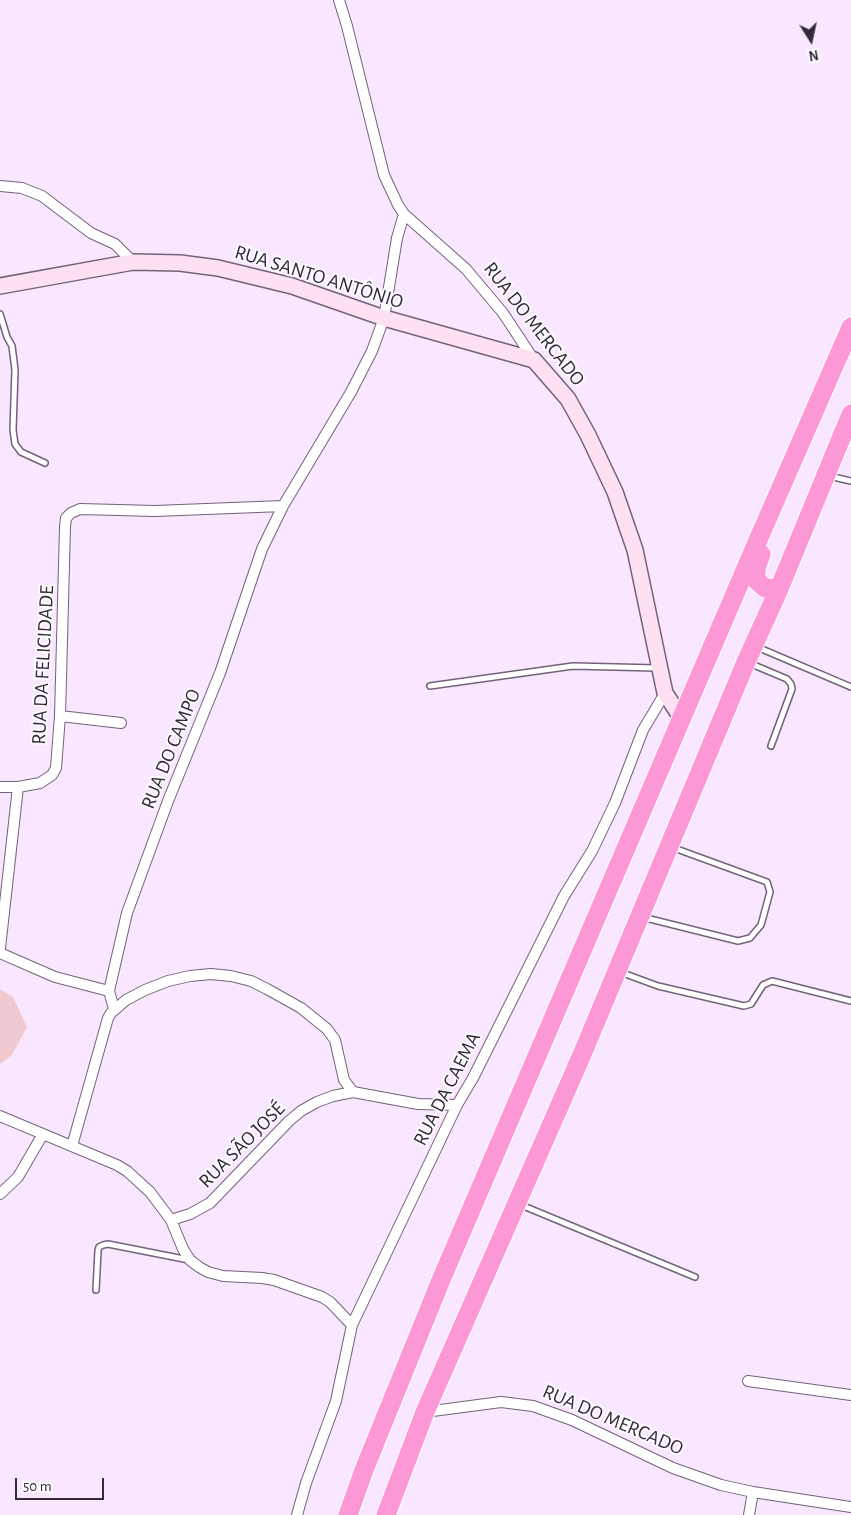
<!DOCTYPE html>
<html>
<head>
<meta charset="utf-8">
<style>
  body { margin:0 }
  #map { position:relative; width:851px; height:1515px; overflow:hidden; background:#f9e7ff; font-family:"Alegreya Sans",sans-serif }
  canvas { display:block }
  .north { position:absolute; left:786px; top:15px; width:50px; height:50px; -webkit-text-stroke:4px #fdfaff; paint-order:stroke; rotate:170deg; font-size:14px; font-weight:700; line-height:20px; text-align:center; color:#332c36 }
  .north::after { content:''; display:block; margin:auto; width:18px; height:22px; background:#332c36; clip-path:polygon(50% 0,100% 100%,50% 72%,0 100%) }
  .scale { position:absolute; left:15px; top:1478px; width:89px; height:22px; box-sizing:border-box; border:2px solid #332c36; border-top:0; padding-left:6px; font-size:15px; line-height:18px; white-space:nowrap; color:#332c36; -webkit-text-stroke:4px #fdfaff; paint-order:stroke }
</style>
</head>
<body>
<div id="map">
<canvas width="851" height="1515"></canvas>
<div class="north">N</div>
<div class="scale">50 m</div>
</div>
<script>
const g = document.querySelector('canvas').getContext('2d');
g.lineJoin = 'round';
function paint(path, color) { g.fillStyle = color; g.fill(path, 'evenodd'); }
const shape = rows => new Path2D(rows.map(r => 'M' + r).join(''));
function strokePath(path, color, width, dash) { g.strokeStyle = color; g.lineWidth = width; g.lineCap = dash ? 'butt' : 'round'; g.setLineDash(dash || []); g.stroke(path); }
function label(font, color, halo, rows, align = 'center') {
  g.font = font + ' "Alegreya Sans",sans-serif'; g.lineWidth = 4; g.setLineDash([]); g.textBaseline = 'middle'; g.strokeStyle = halo; g.fillStyle = color; for (const [text, x, y, turn = 0] of rows) {
    g.save(); g.translate(x, y); g.rotate((+turn || 0) * Math.PI / 180); g.textAlign = isNaN(turn) ? turn : align; if (halo) g.strokeText(text, 0, 0); g.fillText(text, 0, 0); g.restore();
  }
}
const green = shape([
  [0,989,13,997,27,1027,12,1055,0,1064]
]);
const lane = shape([
  [0,314,7,337,12,346,15,370,13,430,15,444,21,452,45,463],
  [829,476,851,481],
  [757,647,851,687],
  [749,663,787,679,791,684,792,689,771,746],
  [430,686,573,666,657,668],
  [642,917,738,941,750,938,761,925,770,892,767,882,674,848],
  [620,972,658,986,744,1006,751,1004,763,985,772,981,851,1001],
  [521,1205,695,1277],
  [96,1290,98,1251,99,1247,103,1245,108,1244,189,1260]
]);
const street = shape([
  [339,0,347,26,384,175,398,205,404,214,466,269,503,313,534,360],
  [0,186,22,188,42,196,91,233,115,244,133,262],
  [60,716,121,723],
  [0,787,18,787,40,783,52,775,56,768,60,716,65,527,66,518,71,513,80,509,155,511,283,506],
  [0,948,18,787],
  [0,953,55,977,109,991],
  [114,1009,109,991,127,913,168,801,220,673,262,549,283,506,351,392,372,351,384,318,397,238,404,214],
  [0,1116,117,1165,127,1171,150,1192,171,1220,183,1249,190,1260,199,1267,208,1272,223,1276,262,1278,274,1280,322,1297,330,1302,352,1325],
  [72,1146,108,1018,111,1013,126,1000,145,990,168,981,190,976,211,974,231,976,251,981,267,989,301,1008,327,1029,335,1040,344,1080,353,1092],
  [0,1194,18,1177,43,1134],
  [171,1220,190,1214,210,1203,289,1121,301,1111,317,1102,333,1096,353,1092,418,1104,457,1105],
  [748,1381,851,1395],
  [425,1412,501,1402,533,1406,572,1420,673,1468,721,1485,753,1492,851,1507],
  [297,1515,306,1483,336,1401,352,1325,457,1105,473,1078,564,896,592,851,615,803,643,730,665,693],
  [749,1515,753,1492]
]);
const secondary = shape([
  [0,286,133,262,180,263,218,268,292,286,384,318,534,360,568,399,588,435,615,492,635,550,665,693,682,719]
]);
const highway = shape([
  [761,554,756,569,756,580,765,588,779,589],
  [348,1515,364,1470,441,1280,755,547,851,327],
  [386,1515,425,1412,581,1057,746,662,779,589,851,414]
]);
const streetNames = [
  ["RUA SANTO ANTÔNIO",319,277,17],
  ["RUA DO MERCADO",534,324,52],
  ["RUA DA FELICIDADE",43,665,-87],
  ["RUA DO CAMPO",171,749,-68],
  ["RUA DA CAEMA",447,1089,-63],
  ["RUA SÃO JOSÉ",242,1145,-45],
  ["RUA DO MERCADO",613,1420,23]
];
paint(green, '#f0cad0');
strokePath(lane, '#726378', 8);
strokePath(street, '#726378', 12);
strokePath(secondary, '#726378', 18);
strokePath(highway, '#fff', 21);
strokePath(lane, '#fff', 5);
strokePath(street, '#fff', 10);
strokePath(secondary, '#fee0f3', 15);
strokePath(highway, '#fd98d7', 19);
label('20px', '#332c36', '#fdfaff', streetNames);
</script>
</body>
</html>
